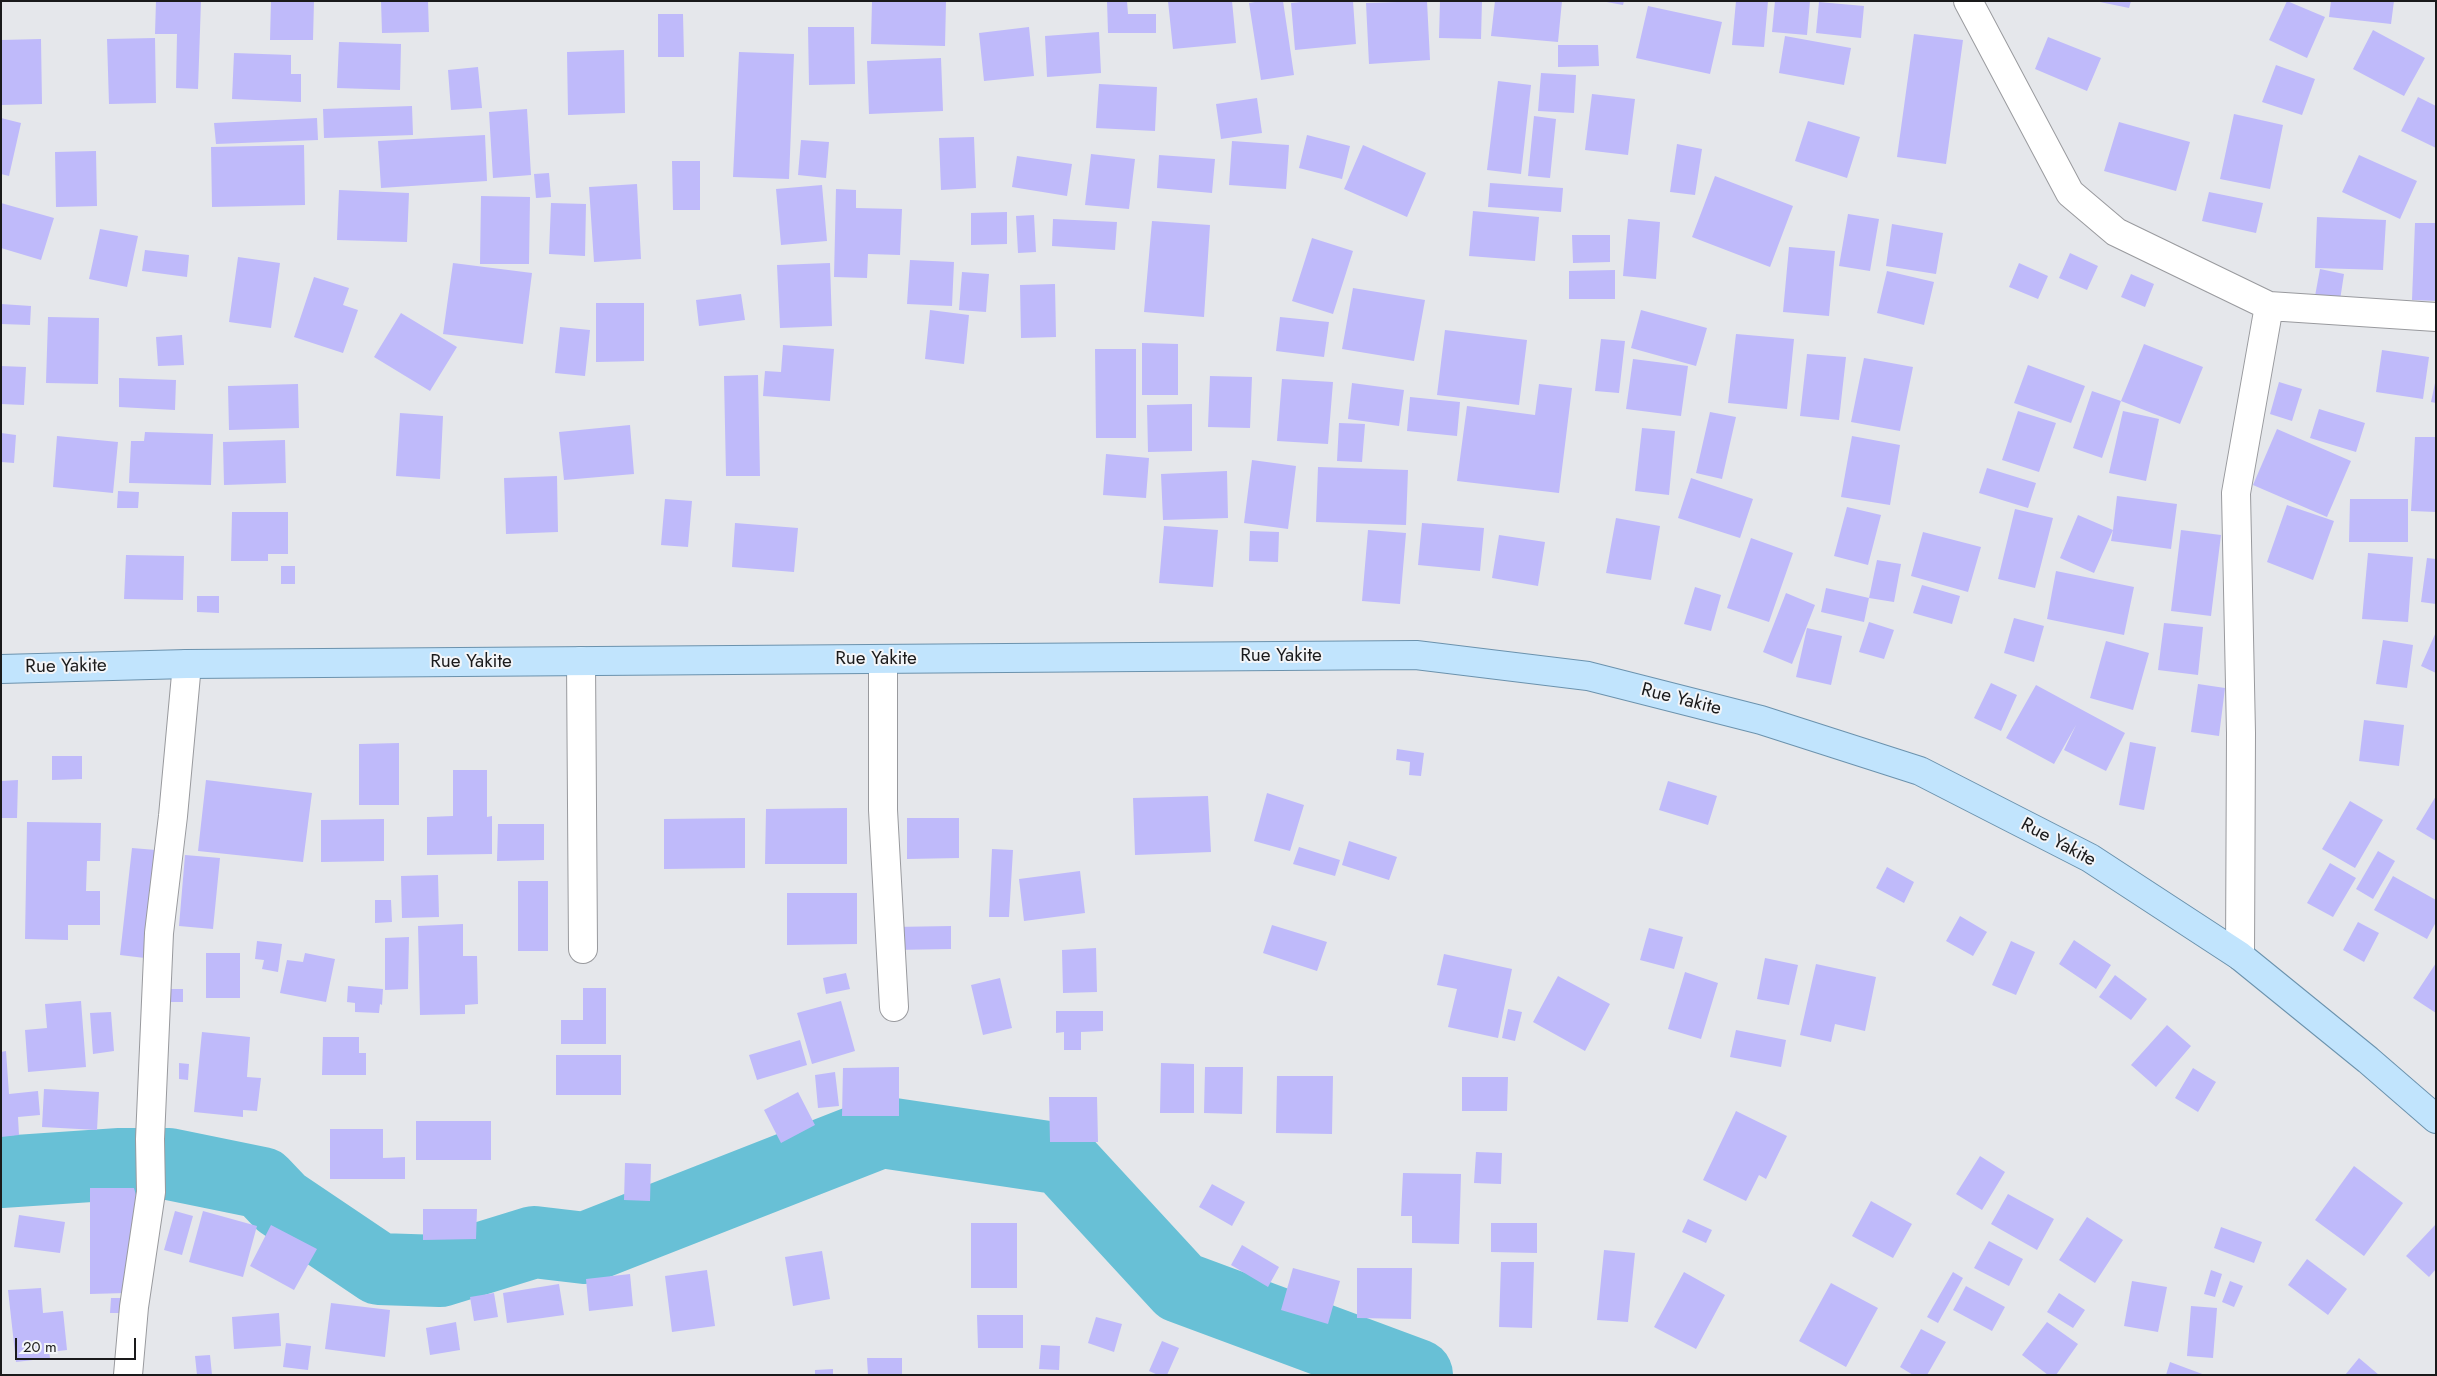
<!DOCTYPE html>
<html>
<head>
<meta charset="utf-8">
<style>
  body { margin:0 }
  #map { position:relative; width:2437px; height:1376px; overflow:hidden; background:#e5e7eb; font-family:Jost,sans-serif }
  canvas { display:block }
  .frame { position:absolute; inset:0; border:2px solid #1a1a1b; pointer-events:none }
  .scale { position:absolute; left:15px; top:1338px; width:121px; height:22px; box-sizing:border-box; border:2px solid #1a1a1b; border-top:0; padding-left:6px; font-size:15px; line-height:18px; white-space:nowrap; color:#1a1a1b; -webkit-text-stroke:4px #f3f5f8; paint-order:stroke }
</style>
</head>
<body>
<div id="map">
<canvas width="2437" height="1376"></canvas>
<div class="frame"></div>
<div class="scale">20 m</div>
</div>
<script>
const g = document.querySelector('canvas').getContext('2d');
g.lineJoin = 'round';
const shape = rows => new Path2D(rows.map(r => 'M' + r).join(''));
function strokePath(path, color, width, dash) { g.strokeStyle = color; g.lineWidth = width; g.lineCap = dash ? 'butt' : 'round'; g.setLineDash(dash || []); g.stroke(path); }
function paint(path, color) { g.fillStyle = color; g.fill(path, 'evenodd'); }
function label(font, color, halo, rows, align = 'center') {
  g.font = font + ' Jost,sans-serif'; g.lineWidth = 4; g.setLineDash([]); g.textBaseline = 'middle'; g.strokeStyle = halo; g.fillStyle = color; for (const [text, x, y, turn = 0] of rows) {
    g.save(); g.translate(x, y); g.rotate((+turn || 0) * Math.PI / 180); g.textAlign = isNaN(turn) ? turn : align; if (halo) g.strokeText(text, 0, 0); g.fillText(text, 0, 0); g.restore();
  }
}
const river = shape([
  [1,1172,120,1164,169,1164,262,1183,281,1203,379,1269,440,1271,534,1242,585,1248,881,1132,1062,1159,1180,1287,1417,1375]
]);
const building = shape([
  [156,1,201,1,198,89,176,88,177,34,155,34],
  [271,1,314,1,313,40,270,40],
  [381,1,428,1,429,32,382,33],
  [872,1,946,2,945,46,871,44],
  [1107,1,1127,1,1128,14,1156,14,1156,33,1108,33],
  [1168,1,1232,1,1236,43,1173,49],
  [1261,1,1283,1,1294,75,1261,80,1249,3],
  [1310,1,1353,1,1356,44,1295,50,1291,3],
  [1427,1,1430,60,1369,64,1366,3],
  [1440,1,1482,1,1481,39,1439,38],
  [1495,1,1562,1,1558,42,1491,36],
  [1601,1,1624,1,1623,5],
  [1736,1,1768,1,1764,47,1732,45],
  [1775,1,1810,1,1807,35,1772,32],
  [2095,1,2131,1,2129,8],
  [2287,1,2325,17,2307,58,2269,40],
  [2331,1,2394,1,2391,24,2329,17],
  [1819,2,1864,6,1861,38,1816,33],
  [1648,6,1722,22,1710,74,1636,58],
  [658,14,683,14,684,57,658,57],
  [808,27,854,27,855,84,809,85],
  [1029,27,1034,76,984,81,979,33],
  [2373,30,2425,58,2404,96,2353,69],
  [1099,32,1101,73,1047,77,1045,36],
  [1914,34,1963,40,1946,164,1897,157],
  [1785,36,1851,48,1844,85,1779,73],
  [2048,37,2101,58,2087,91,2035,69],
  [155,38,156,103,109,104,107,39],
  [41,39,42,104,1,105,1,40],
  [339,42,401,44,400,90,337,88],
  [1558,45,1598,45,1599,66,1558,67],
  [624,50,625,113,568,115,567,52],
  [739,52,794,54,789,179,733,177],
  [234,53,291,55,291,74,301,74,301,102,232,99],
  [941,58,943,111,869,114,867,61],
  [2276,65,2315,79,2302,115,2262,102],
  [478,67,482,108,451,110,448,70],
  [1541,73,1576,75,1574,113,1538,111],
  [1498,81,1531,85,1521,174,1487,170],
  [1099,84,1157,87,1155,131,1096,128],
  [1592,94,1635,99,1628,155,1585,150],
  [2418,97,2436,106,2436,148,2401,131],
  [1257,98,1262,133,1221,139,1216,104],
  [412,106,413,135,324,138,323,109],
  [527,109,531,175,493,178,489,112],
  [2234,114,2283,125,2270,189,2220,179],
  [1534,116,1556,119,1550,178,1528,176],
  [1,118,21,123,9,176,1,174],
  [317,118,318,140,216,144,214,123],
  [1808,121,1860,137,1847,178,1795,161],
  [2119,122,2190,142,2176,191,2104,171],
  [485,135,487,181,381,188,378,141],
  [1307,135,1350,146,1342,179,1299,168],
  [974,137,976,188,941,190,939,138],
  [801,140,829,142,826,178,798,175],
  [1232,141,1289,145,1286,189,1229,185],
  [1677,144,1702,149,1695,195,1670,192],
  [304,145,305,205,212,207,211,147],
  [1363,145,1426,173,1407,217,1344,189],
  [96,151,97,206,56,207,55,152],
  [1091,154,1135,159,1129,209,1085,205],
  [1159,155,1215,159,1212,193,1157,188],
  [2359,155,2417,181,2400,219,2342,192],
  [1017,156,1072,164,1067,196,1012,187],
  [672,161,700,161,700,210,673,210],
  [549,173,551,197,536,198,534,174],
  [1715,176,1793,206,1770,267,1692,237],
  [1490,183,1563,188,1561,212,1488,207],
  [637,184,641,259,594,262,589,187],
  [822,185,827,241,781,245,776,189],
  [836,189,856,190,856,208,902,209,900,255,868,254,867,278,834,277],
  [339,190,409,193,407,242,337,240],
  [2209,192,2263,203,2256,233,2202,221],
  [481,196,530,197,529,264,480,264],
  [1,203,54,218,41,260,1,248],
  [551,203,586,204,585,256,549,254],
  [1473,211,1539,217,1535,261,1469,256],
  [1007,212,1007,244,971,245,971,213],
  [1848,214,1879,219,1870,271,1839,266],
  [1034,215,1036,252,1018,253,1016,216],
  [2317,217,2386,220,2383,270,2315,268],
  [1053,219,1117,222,1115,250,1052,246],
  [1628,219,1660,222,1656,279,1623,276],
  [1152,221,1210,225,1204,317,1144,312],
  [2415,223,2436,223,2436,301,2412,300],
  [1892,224,1943,233,1936,274,1886,266],
  [100,229,138,236,127,287,89,279],
  [1572,235,1610,235,1610,262,1573,263],
  [1312,238,1353,251,1333,314,1292,301],
  [1789,247,1835,251,1829,316,1783,312],
  [145,250,189,255,187,277,142,271],
  [2070,253,2098,266,2087,290,2059,278],
  [238,257,280,263,271,328,229,322],
  [910,260,954,262,952,306,907,304],
  [453,263,532,273,523,344,443,334],
  [830,263,832,326,780,328,777,265],
  [2019,263,2048,276,2038,299,2009,287],
  [2320,269,2344,274,2340,300,2315,296],
  [1615,270,1615,299,1569,299,1569,271],
  [1887,271,1934,282,1924,325,1877,313],
  [962,272,989,274,986,312,959,310],
  [2131,274,2154,284,2145,307,2121,297],
  [314,277,349,288,343,305,358,310,343,353,294,337],
  [1055,284,1056,337,1021,338,1020,285],
  [1353,288,1425,300,1414,361,1342,349],
  [741,294,745,320,699,326,696,300],
  [596,303,644,303,644,361,596,362],
  [1,304,31,306,30,325,1,324],
  [930,310,969,315,964,364,925,359],
  [1641,310,1707,328,1696,366,1631,348],
  [401,313,457,347,430,391,374,357],
  [48,317,99,318,98,384,46,383],
  [1280,317,1329,322,1324,357,1276,351],
  [560,327,590,330,585,376,555,373],
  [1445,330,1527,340,1519,405,1437,395],
  [1736,334,1794,339,1787,409,1728,403],
  [182,335,184,365,158,366,156,337],
  [1601,339,1625,341,1619,393,1595,391],
  [1142,343,1178,344,1178,395,1142,395],
  [2144,344,2203,367,2180,424,2121,401],
  [783,345,834,349,830,401,763,396,765,371,781,372],
  [1095,349,1136,349,1136,438,1096,438],
  [2382,350,2429,357,2423,399,2376,392],
  [1807,354,1846,357,1839,420,1800,416],
  [1864,358,1913,367,1900,431,1851,422],
  [1633,359,1688,366,1681,416,1626,409],
  [2028,365,2085,386,2071,423,2014,403],
  [1,366,26,367,24,405,1,404],
  [758,375,760,476,726,476,724,376],
  [1210,376,1252,377,1250,428,1208,427],
  [119,378,176,380,175,410,119,407],
  [1282,379,1333,382,1328,444,1277,441],
  [2279,382,2302,389,2292,421,2270,414],
  [1352,383,1404,390,1399,426,1348,419],
  [2435,383,2436,383,2436,403,2431,402],
  [298,384,299,428,229,430,228,386],
  [1539,384,1572,388,1559,493,1457,481,1467,406,1535,415],
  [2092,391,2121,401,2102,458,2073,448],
  [1410,397,1460,402,1457,436,1407,431],
  [1192,404,1192,451,1148,452,1147,405],
  [2319,409,2365,423,2356,452,2310,438],
  [2018,411,2056,423,2039,472,2002,460],
  [2123,411,2159,419,2146,481,2109,473],
  [1710,412,1736,417,1722,479,1696,473],
  [400,413,443,416,440,479,396,476],
  [1339,423,1365,424,1362,462,1337,461],
  [630,425,634,474,564,480,559,432],
  [1642,428,1675,431,1669,495,1635,491],
  [2277,429,2351,461,2327,517,2253,485],
  [145,432,213,434,211,485,129,483,131,441,144,441],
  [1,433,16,435,14,463,1,462],
  [57,436,118,442,113,493,53,487],
  [1852,436,1900,445,1890,505,1841,497],
  [2415,437,2436,437,2436,512,2411,511],
  [285,440,286,483,224,485,223,442],
  [1106,454,1149,458,1146,498,1103,495],
  [1252,460,1296,466,1288,529,1244,523],
  [1318,467,1408,470,1406,525,1316,522],
  [1987,468,2036,483,2028,508,1979,493],
  [1227,471,1228,518,1163,520,1161,474],
  [557,476,558,532,506,534,504,478],
  [1691,478,1753,499,1740,538,1678,518],
  [118,491,139,492,138,508,117,508],
  [2117,496,2177,504,2171,549,2111,541,2113,530,2094,573,2060,558,2078,515,2113,530],
  [665,499,692,501,688,547,661,545],
  [2350,499,2408,499,2408,542,2349,542],
  [2287,505,2334,521,2313,580,2267,562],
  [1847,507,1881,515,1868,565,1834,556],
  [2015,509,2053,518,2035,588,1998,579],
  [232,512,288,512,288,554,268,554,268,561,231,561],
  [1616,518,1660,526,1651,580,1606,573],
  [735,523,798,528,794,572,732,567],
  [1422,523,1484,528,1480,571,1418,565],
  [1164,526,1218,530,1213,587,1159,583],
  [1368,530,1406,533,1400,604,1362,601],
  [2181,530,2221,535,2211,616,2171,611],
  [1250,531,1279,532,1278,562,1249,561],
  [1923,532,1981,547,1968,592,1911,576],
  [1499,535,1545,542,1538,586,1492,578],
  [1751,538,1793,553,1769,622,1727,608],
  [2368,553,2413,557,2408,622,2362,619],
  [126,555,184,556,183,600,124,599],
  [2427,558,2436,559,2436,604,2421,602],
  [1877,560,1901,564,1894,602,1869,598],
  [281,566,295,566,295,584,281,584],
  [2056,571,2134,587,2124,635,2047,619],
  [1922,585,1960,596,1952,624,1913,613],
  [1695,587,1721,595,1711,631,1684,624],
  [1826,588,1869,598,1864,622,1821,612],
  [1786,593,1815,605,1792,664,1763,652],
  [197,596,219,596,219,613,197,612],
  [2014,618,2044,626,2034,662,2004,653],
  [1869,622,1894,630,1884,659,1859,652],
  [2164,623,2203,627,2198,675,2158,670],
  [1807,628,1842,636,1831,685,1796,677],
  [2436,632,2436,673,2421,666],
  [2383,640,2413,645,2407,688,2376,684],
  [2106,641,2149,653,2133,710,2090,698],
  [1991,683,2017,695,2001,731,1974,718],
  [2198,684,2225,688,2219,736,2191,732],
  [2036,685,2125,733,2106,771,2064,750,2076,725,2054,764,2006,738],
  [2364,720,2404,725,2399,766,2359,761],
  [2130,742,2156,747,2144,810,2119,805],
  [399,743,399,805,359,805,359,744],
  [1397,749,1424,753,1421,776,1409,775,1410,762,1396,760],
  [52,756,82,756,82,779,52,780],
  [453,770,487,770,487,817,492,816,492,854,427,855,427,817,453,816],
  [18,780,17,818,1,818,1,781],
  [206,780,312,793,303,862,198,851],
  [1668,781,1717,796,1708,825,1659,810],
  [1267,793,1304,805,1290,851,1254,841],
  [1208,796,1211,852,1135,855,1133,798],
  [2436,796,2436,841,2416,829],
  [2350,801,2383,820,2355,868,2322,849],
  [847,808,847,864,765,864,766,809],
  [745,818,745,868,664,869,664,819],
  [907,818,959,818,959,858,907,859],
  [384,819,384,861,321,862,321,820],
  [27,822,101,823,100,861,87,861,86,891,100,891,100,925,68,925,68,940,25,939],
  [498,824,544,824,544,860,497,861],
  [1349,841,1397,857,1389,880,1342,865],
  [1299,847,1340,860,1335,876,1293,864],
  [132,848,156,850,145,958,120,955],
  [992,849,1013,850,1009,917,989,917],
  [2378,851,2395,861,2373,899,2356,889],
  [185,855,220,858,213,929,179,926],
  [2330,863,2356,878,2333,917,2307,903],
  [1887,867,1914,882,1904,903,1876,888],
  [1080,871,1085,913,1024,921,1019,879],
  [438,875,439,917,402,918,401,876],
  [2393,876,2436,900,2436,922,2427,939,2374,910],
  [518,881,548,881,548,951,518,951],
  [787,893,857,893,857,944,787,945],
  [375,900,391,900,392,922,375,923],
  [1960,916,1987,932,1973,956,1946,941],
  [2358,922,2379,933,2364,962,2343,950],
  [463,924,463,956,477,956,478,1004,465,1005,465,1014,420,1015,418,926],
  [1272,925,1327,942,1317,971,1263,953],
  [951,926,951,949,893,950,893,927],
  [1649,928,1683,937,1674,969,1640,960],
  [409,937,408,989,385,990,385,938],
  [2074,940,2111,965,2096,989,2059,964],
  [257,941,282,944,278,972,262,969,264,960,255,959],
  [2011,941,2035,952,2016,995,1992,985],
  [1096,948,1097,992,1063,993,1062,950],
  [206,953,240,953,240,998,206,998],
  [305,953,335,959,326,1002,280,993,287,960,303,962],
  [1444,954,1512,969,1498,1038,1448,1027,1457,989,1437,985],
  [1765,958,1798,965,1789,1005,1757,999],
  [2436,963,2436,1013,2413,998],
  [1816,964,1876,977,1865,1031,1835,1024,1831,1042,1800,1035],
  [1685,972,1718,983,1701,1039,1668,1029],
  [846,973,850,989,826,994,823,978],
  [2115,975,2147,999,2131,1020,2099,997],
  [1558,976,1610,1004,1585,1051,1533,1022],
  [1000,978,1012,1028,983,1035,971,985],
  [348,986,383,989,382,1005,380,1004,379,1013,355,1012,355,1003,347,1002],
  [583,988,606,988,606,1044,561,1044,561,1020,583,1020],
  [170,989,183,989,183,1002,170,1002],
  [81,1001,86,1067,28,1072,25,1030,47,1028,45,1004],
  [841,1001,855,1051,812,1064,797,1013],
  [1508,1009,1522,1012,1515,1041,1502,1038],
  [1056,1011,1103,1011,1103,1031,1081,1032,1081,1050,1064,1050,1064,1032,1056,1033],
  [111,1012,114,1051,93,1054,90,1013],
  [2167,1025,2191,1046,2156,1087,2131,1065],
  [1736,1030,1786,1040,1781,1067,1730,1057],
  [202,1032,250,1037,247,1077,261,1078,257,1111,243,1110,243,1117,194,1112],
  [323,1037,359,1037,359,1053,366,1053,366,1075,322,1075],
  [800,1040,807,1065,757,1080,749,1055],
  [6,1051,9,1094,38,1091,40,1115,18,1117,19,1135,1,1137,1,1052],
  [556,1055,621,1055,621,1095,556,1095],
  [179,1063,189,1064,188,1080,179,1079],
  [1161,1063,1194,1064,1194,1113,1160,1113],
  [899,1067,899,1116,842,1116,843,1068],
  [1205,1067,1243,1067,1242,1114,1204,1113],
  [2193,1068,2216,1082,2198,1112,2175,1098],
  [835,1072,839,1106,818,1108,815,1075],
  [1277,1076,1333,1076,1332,1134,1276,1133],
  [1462,1077,1508,1077,1507,1111,1462,1111],
  [44,1089,99,1092,97,1130,42,1127],
  [798,1092,815,1125,781,1143,764,1110],
  [1049,1097,1097,1097,1098,1142,1050,1142],
  [1736,1111,1787,1136,1766,1179,1759,1175,1746,1201,1703,1180],
  [416,1121,491,1121,491,1160,416,1160],
  [330,1129,383,1129,383,1158,405,1157,405,1179,330,1179],
  [1476,1152,1502,1153,1501,1184,1474,1183],
  [1980,1156,2005,1172,1982,1210,1956,1194],
  [625,1163,651,1164,650,1201,624,1200],
  [2354,1166,2403,1203,2364,1256,2315,1220],
  [1403,1173,1461,1174,1459,1244,1412,1243,1412,1216,1401,1216],
  [1212,1184,1245,1202,1232,1226,1199,1207],
  [90,1188,134,1188,139,1206,126,1293,90,1294],
  [2008,1194,2054,1219,2037,1250,1991,1224],
  [1871,1201,1912,1224,1893,1258,1852,1236],
  [423,1209,477,1209,476,1239,423,1240],
  [175,1211,193,1216,182,1255,164,1250],
  [203,1211,257,1226,243,1277,189,1262],
  [19,1215,65,1222,60,1253,14,1247],
  [2087,1217,2123,1240,2095,1283,2059,1260],
  [1688,1219,1712,1230,1706,1243,1682,1232],
  [971,1223,1017,1223,1017,1288,971,1288],
  [1491,1223,1537,1223,1537,1253,1491,1252],
  [2436,1224,2436,1269,2429,1277,2406,1256],
  [271,1225,317,1249,294,1290,250,1266],
  [2221,1227,2262,1242,2254,1263,2214,1248],
  [1989,1241,2023,1259,2009,1286,1974,1268],
  [1242,1245,1279,1267,1268,1287,1231,1265],
  [1604,1250,1635,1253,1628,1322,1597,1320],
  [822,1251,830,1299,793,1306,785,1257],
  [2307,1259,2347,1289,2328,1315,2288,1285],
  [1501,1262,1534,1262,1532,1328,1499,1327],
  [1293,1268,1340,1281,1328,1324,1281,1310],
  [1357,1268,1412,1268,1411,1319,1357,1318],
  [707,1270,715,1326,672,1332,665,1276],
  [2211,1270,2222,1274,2215,1297,2204,1294],
  [1684,1272,1725,1295,1696,1349,1654,1327],
  [1953,1272,1963,1278,1938,1323,1927,1317],
  [630,1274,633,1306,589,1311,586,1279],
  [2132,1281,2167,1287,2158,1332,2124,1326],
  [2230,1281,2243,1286,2234,1307,2222,1302],
  [1831,1283,1878,1308,1846,1367,1799,1341],
  [559,1284,564,1315,507,1323,503,1293],
  [1966,1286,2005,1307,1992,1331,1953,1310],
  [41,1288,43,1313,63,1311,67,1350,49,1352,50,1358,16,1362,8,1290],
  [494,1293,498,1317,474,1321,470,1297],
  [2059,1293,2085,1310,2073,1328,2047,1312],
  [111,1298,126,1298,125,1313,110,1313],
  [331,1303,390,1310,385,1357,325,1349],
  [2191,1306,2217,1308,2213,1358,2187,1356],
  [279,1313,281,1346,234,1349,232,1317],
  [977,1315,1023,1315,1023,1348,978,1348],
  [1096,1317,1122,1324,1114,1352,1088,1343],
  [456,1322,460,1350,430,1355,426,1328],
  [2047,1322,2078,1344,2056,1375,2048,1375,2022,1355],
  [1921,1329,1946,1342,1927,1375,1913,1375,1900,1367],
  [1162,1341,1179,1348,1167,1375,1158,1375,1149,1371],
  [286,1343,311,1346,308,1370,283,1367],
  [1041,1345,1060,1346,1059,1370,1039,1369],
  [210,1355,212,1375,197,1375,195,1356],
  [867,1358,902,1358,902,1375,868,1375],
  [2359,1358,2379,1375,2345,1375],
  [2170,1362,2205,1375,2166,1375],
  [833,1369,833,1375,815,1375,815,1370]
]);
const minor = shape([
  [1968,1,2070,193,2116,232,2269,306,2436,317],
  [883,659,883,810,894,1007],
  [581,661,583,949],
  [2240,956,2241,733,2236,493,2269,306],
  [128,1375,134,1307,151,1192,150,1139,159,933,173,816,187,664]
]);
const major = shape([
  [1,669,187,664,1416,655,1588,676,1761,720,1920,771,2090,858,2240,956,2368,1060,2436,1119]
]);
const streetNames = [
  ["Rue Yakite",1281,656],
  ["Rue Yakite",876,659],
  ["Rue Yakite",471,662],
  ["Rue Yakite",66,667,-1],
  ["Rue Yakite",1681,700,14],
  ["Rue Yakite",2058,843,28]
];
strokePath(river, '#68c0d6', 72);
paint(building, '#bfbafa');
strokePath(minor, '#999a9e', 30);
strokePath(major, '#6b92ad', 30);
strokePath(minor, '#fff', 28);
strokePath(major, '#c1e4fd', 28);
label('19px', '#1a1a1b', '#f3f5f8', streetNames);
</script>
</body>
</html>
